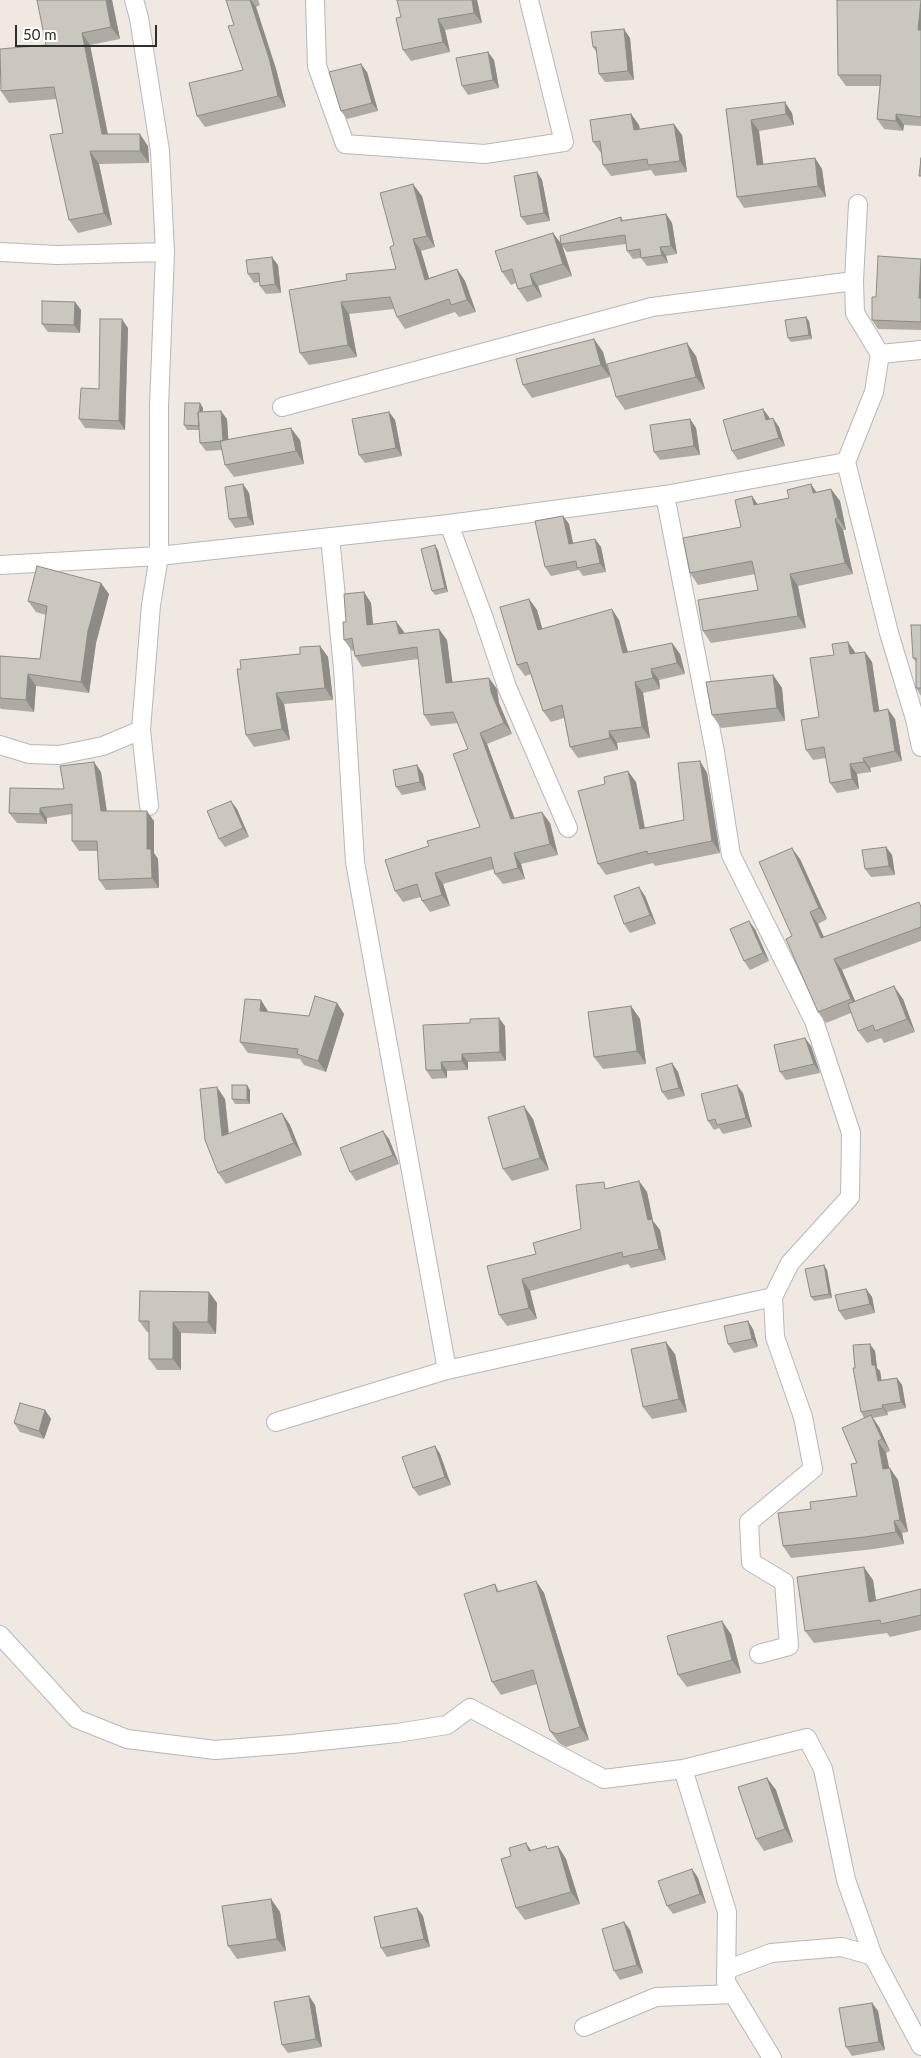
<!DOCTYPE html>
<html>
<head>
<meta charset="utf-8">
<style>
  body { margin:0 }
  #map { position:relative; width:921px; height:2058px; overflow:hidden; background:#efe9e1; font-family:Lato,sans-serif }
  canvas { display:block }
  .scale { position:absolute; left:15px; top:25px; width:142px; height:22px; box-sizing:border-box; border:2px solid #2e2e2e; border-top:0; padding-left:6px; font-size:15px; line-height:18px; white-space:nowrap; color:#2e2e2e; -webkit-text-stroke:4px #fff; paint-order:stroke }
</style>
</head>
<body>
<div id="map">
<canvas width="921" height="2058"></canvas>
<div class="scale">50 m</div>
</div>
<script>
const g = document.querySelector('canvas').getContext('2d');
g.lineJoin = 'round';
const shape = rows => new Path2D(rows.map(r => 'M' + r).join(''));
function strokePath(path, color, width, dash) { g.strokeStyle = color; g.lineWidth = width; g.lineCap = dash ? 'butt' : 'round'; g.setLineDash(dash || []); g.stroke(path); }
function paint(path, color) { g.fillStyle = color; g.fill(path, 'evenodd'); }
const street = shape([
  [134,0,139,18,160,151,165,252,159,407,159,556,151,605,141,730,149,806],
  [315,0,317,66,345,144,485,154,564,142,529,0],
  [0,252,57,255,165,252],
  [880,354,921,350],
  [282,407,652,307,854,281],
  [846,462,889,633,915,719,921,747],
  [665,495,715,752,731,855,814,1021,851,1133,850,1197,790,1263,773,1297,775,1337,803,1417,813,1469,749,1522,751,1562,784,1582,789,1646,759,1654],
  [449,524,483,616,507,687,568,828],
  [330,537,343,668,355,862,447,1370],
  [0,565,159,556,449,524,665,495,846,462,874,392,880,354,855,313,854,281,858,204],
  [0,745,29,754,59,755,103,746,141,730],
  [276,1422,447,1370,773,1297],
  [0,1635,77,1719,127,1739,215,1750,292,1744,397,1733,447,1725,470,1708,604,1779,683,1769,727,1912,726,1982,772,2058],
  [683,1769,807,1738,823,1769,846,1880,873,1956,921,2046],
  [726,1970,771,1953,842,1947,873,1956],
  [584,2027,656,1997,733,1994]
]);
const wall = shape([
  [112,0,120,39,90,45,108,134,148,146,149,163,99,164,112,225,78,233,69,220,63,133,57,99,9,103,1,91,46,45],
  [226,0,258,0,260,5,256,7,276,69,286,107,205,127,197,116,243,70,234,25],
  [477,0,482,23,445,30,450,52,411,61,403,50,401,17],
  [921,0,921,126,904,125,903,131,884,129,877,119,880,86,846,86,838,75],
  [630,38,634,80,605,82,599,74,597,53,593,47],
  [494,60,499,88,468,95,462,86],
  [367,72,378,111,347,119,341,111],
  [726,109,792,113,794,125,759,131,763,165,815,158,822,169,826,197,744,208,737,197],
  [631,114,639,125,640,129,682,135,687,172,655,176,651,170,611,176,603,165,601,153,593,142],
  [537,172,542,180,550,221,527,225,521,217],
  [422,196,435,247,421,251,429,278,457,269,465,281,476,312,459,317,455,312,405,329,397,317,394,309,349,314,357,357,309,365,300,353,347,280,396,269,394,245],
  [666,214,672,223,677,254,666,256,668,263,647,266,641,258,633,259,627,251,626,244,567,252,561,244,621,217,623,220],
  [553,233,562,245,572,276,538,286,542,297,527,302,518,289,516,283,511,285,502,272],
  [921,259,921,330,878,329,872,320,876,297],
  [278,265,281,293,266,294,260,286,260,282,254,283,248,274],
  [75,302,81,310,80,333,48,332,42,324],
  [809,321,812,339,791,342,788,338],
  [128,328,125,430,85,428,79,419,99,389],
  [594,339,603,352,610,377,532,398,523,385],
  [696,356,705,389,625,410,616,397],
  [203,408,202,412,227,419,228,440,300,440,304,464,234,477,225,465,222,450,206,451,200,443,200,430,187,430,184,425],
  [763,409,770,419,779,427,785,446,738,460,732,451],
  [389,412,395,420,402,456,365,463,359,455],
  [690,419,696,428,700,455,660,460,654,452],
  [243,484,249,493,254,525,235,528,229,519],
  [831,489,840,501,846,530,843,530,853,574,798,586,806,628,711,643,703,631,758,590,755,574,698,585,690,573,741,527,752,496,758,505],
  [563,516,569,524,573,543,595,539,601,547,606,572,583,576,579,570,551,576,545,567],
  [438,550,448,592,435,595,432,591],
  [364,592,371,603,373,624,404,632,404,633,447,640,452,682,497,689,499,703,512,734,487,744,514,818,550,823,558,855,521,864,525,879,503,884,495,874,494,869,443,884,450,906,430,912,422,901,421,897,403,902,395,891,429,846,480,827,468,749,458,723,431,726,424,715,418,659,362,667,355,656,354,650,352,651,344,640,346,622],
  [109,594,96,643,89,693,36,686,34,712,1,709,0,708,0,656,40,659,46,615,36,612,28,601],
  [529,599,537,610,542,629,619,620,628,652,672,643,680,654,685,674,659,680,660,689,643,693,650,738,617,743,618,750,578,758,570,747,564,718,551,722,543,711,531,674,525,676,517,665],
  [921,625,921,696,916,688,916,662,913,658],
  [320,646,328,657,333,700,284,704,290,740,254,747,246,735,241,669,300,654],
  [855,652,855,653,865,652,872,662,879,711,895,719,902,761,870,768,871,772,857,774,859,789,837,793,830,783,826,758,813,760,806,750,819,717],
  [773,675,782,688,785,721,721,728,712,715],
  [700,761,707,773,720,853,655,866,653,863,606,875,598,864,636,782,645,828,684,820],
  [417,765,423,774,426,790,402,795,396,787],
  [101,772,107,811,154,821,154,853,158,859,159,888,106,890,99,880,98,851,79,851,72,841,72,814,47,818,47,824,17,823,9,813],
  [237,809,249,837,225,847,219,839],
  [886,847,892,855,895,875,871,877,865,869],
  [800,859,827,919,818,924,824,937,921,905,921,941,842,970,855,1001,903,999,915,1032,884,1043,881,1038,867,1043,858,1031,851,1013,826,1023,818,1012,792,936],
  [645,896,656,924,630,933,624,924],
  [755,929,769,961,750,970,744,961],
  [337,1003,344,1014,326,1072,304,1065,300,1059,248,1053,240,1042,268,1012,309,1016],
  [631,1006,640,1019,646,1064,603,1069,594,1057],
  [505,1026,506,1061,468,1062,468,1070,447,1071,447,1078,432,1079,426,1070],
  [811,1046,820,1073,786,1080,780,1072],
  [672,1063,678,1072,685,1096,668,1100,662,1092],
  [250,1090,250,1104,235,1104,232,1099],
  [743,1093,752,1127,723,1134,719,1128,714,1130,708,1121],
  [225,1099,229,1134,282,1113,290,1125,302,1155,226,1184,218,1173],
  [533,1119,549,1170,512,1181,503,1169],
  [389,1139,399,1164,356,1181,350,1172],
  [639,1181,647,1192,653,1221,660,1230,666,1260,631,1268,628,1264,530,1291,537,1319,507,1326,499,1315,536,1254,581,1229,608,1188],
  [827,1270,832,1298,814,1301,811,1297],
  [866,1289,872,1297,875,1313,845,1320,839,1311],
  [209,1292,217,1303,216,1334,181,1333,181,1370,157,1370,149,1359,149,1332,147,1332,139,1321],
  [753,1329,758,1347,734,1353,728,1344],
  [875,1351,877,1368,880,1371,881,1380,897,1378,902,1385,906,1408,887,1412,888,1415,873,1418,879,1427,890,1451,886,1453,889,1468,898,1480,908,1532,902,1533,904,1544,874,1549,791,1558,783,1546,811,1509,857,1496,857,1463,864,1418,861,1412,855,1368],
  [675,1354,687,1412,652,1419,643,1407],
  [45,1410,51,1419,44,1439,20,1432,14,1423],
  [435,1446,440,1454,451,1485,419,1496,413,1488],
  [873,1580,876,1600,921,1589,921,1630,890,1637,887,1633,814,1643,805,1631],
  [536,1581,544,1593,589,1740,566,1747,559,1743,550,1731,537,1684,501,1695,492,1682,495,1584,499,1591],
  [731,1634,741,1673,687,1687,678,1675],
  [767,1778,776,1790,793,1842,764,1851,756,1839],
  [558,1846,566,1859,580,1904,525,1920,516,1908,531,1851,548,1849],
  [692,1869,698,1878,706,1903,673,1914,667,1906],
  [271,1899,280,1912,286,1951,237,1959,228,1946],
  [417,1908,423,1916,430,1947,387,1957,381,1948],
  [624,1922,630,1930,643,1973,620,1980,614,1971],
  [309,1996,315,2005,322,2047,288,2053,282,2045],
  [872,2003,878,2011,885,2050,852,2056,846,2047]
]);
const shadedWall = shape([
  [106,0,112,0,120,39,111,27],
  [250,0,251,0,256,7,276,69,286,107,278,96],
  [472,0,477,0,482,23,474,13],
  [921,0,921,34,918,30],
  [438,19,445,30,450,52,443,42],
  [624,29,630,38,634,80,628,71],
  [82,33,90,45,110,146,102,134],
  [488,52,494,60,499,88,493,80],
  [361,64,367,72,378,111,372,103],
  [785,102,792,113,794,125,786,114],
  [631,114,639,125,641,141,634,130],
  [896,114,904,125,903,131,896,121],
  [751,120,759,131,765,176,757,165],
  [674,124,682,135,687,172,680,161],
  [140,134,148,146,149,163,140,151],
  [90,151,99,164,112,225,104,213],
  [815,158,822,169,826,197,818,186],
  [537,172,542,180,550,221,544,213],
  [413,184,422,196,435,247,427,236],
  [666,214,672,223,677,254,671,246],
  [553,233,562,245,572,276,563,264],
  [413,239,421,251,433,291,425,280],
  [660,247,666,256,668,263,662,255],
  [272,257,278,265,281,293,275,284],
  [457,269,465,281,476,312,467,300],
  [921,269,921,300,919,298],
  [530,274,538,286,542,297,533,285],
  [75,302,81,310,80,333,74,325],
  [341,302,349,314,357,357,348,345],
  [806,317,809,321,812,339,809,335],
  [122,319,128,328,125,430,119,421],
  [594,339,603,352,610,377,601,365],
  [687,343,696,356,705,389,696,377],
  [200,403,203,408,202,430,199,426],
  [763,409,769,417,772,429,766,420],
  [221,411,227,419,229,450,223,441],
  [389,412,395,420,402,456,396,448],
  [773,418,779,427,785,446,779,438],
  [690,419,696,428,700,455,694,446],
  [291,428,300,440,304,464,296,451],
  [243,484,249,493,254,525,248,517],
  [811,484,819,496,813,493],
  [831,489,840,501,846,530,838,518],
  [752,496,760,508,754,505],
  [563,516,569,524,575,552,569,544],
  [835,519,843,530,853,574,845,563],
  [595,539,601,547,606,572,600,563],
  [435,545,438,550,448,592,445,588],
  [790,574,798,586,806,628,798,616],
  [101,583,109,594,96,643,89,693,81,682,88,631],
  [364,592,371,603,374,636,367,625],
  [529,599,537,610,546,641,538,630],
  [612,609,619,620,631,664,623,653],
  [396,621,404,632,406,645,399,634],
  [439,629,447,640,454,694,446,683],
  [848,642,855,652,857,664,850,654],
  [672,643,680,654,685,674,677,663],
  [320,646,328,657,333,700,325,688],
  [865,652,872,662,881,722,874,712],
  [651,669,659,680,660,689,653,678],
  [28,674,36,686,34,712,26,700],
  [773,675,782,688,785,721,777,708],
  [489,678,497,689,499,703,512,734,504,723,491,692],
  [635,682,643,693,650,738,642,727],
  [276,693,284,704,290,740,282,729],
  [888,709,895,719,902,761,895,751],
  [609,731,617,743,618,750,610,738],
  [480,733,487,744,519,830,511,819],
  [863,758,870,768,871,772,864,762],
  [700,761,707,773,720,853,712,841],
  [94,762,101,772,108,821,101,811],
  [850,764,857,774,859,789,852,779],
  [417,765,423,774,426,790,420,782],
  [628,771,636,782,647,840,640,829],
  [231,801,237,809,249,837,243,828],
  [40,808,47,818,47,824,40,814],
  [147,811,154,821,154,853,158,859,159,888,152,878,147,849],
  [542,812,550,823,558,855,550,844],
  [886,847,892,855,895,875,889,866],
  [792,848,800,859,827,919,819,908],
  [514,853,521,864,525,879,518,868],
  [435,873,443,884,450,906,442,895],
  [639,887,645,896,656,924,650,915],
  [810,912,818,924,829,949,821,938],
  [749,921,755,929,769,961,763,953],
  [834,959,842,970,859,1010,851,999],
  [894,986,903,999,915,1032,907,1019],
  [261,1000,268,1011,260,1011],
  [337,1003,344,1014,326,1072,318,1061],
  [631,1006,640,1019,646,1064,637,1051],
  [499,1018,505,1026,506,1061,500,1052],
  [805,1038,811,1046,820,1073,814,1064],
  [462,1054,468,1062,468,1070,462,1061],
  [441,1062,447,1071,447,1078,442,1070],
  [672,1063,678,1072,685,1096,679,1088],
  [247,1085,250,1090,250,1104,247,1100],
  [737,1085,743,1093,752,1127,746,1118],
  [217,1087,225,1099,230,1148,222,1136],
  [524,1106,533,1119,549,1170,540,1158],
  [282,1113,290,1125,302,1155,294,1143],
  [383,1131,389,1139,399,1164,393,1155],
  [639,1181,647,1192,653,1221,660,1230,666,1260,659,1249,648,1220],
  [824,1265,827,1270,832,1298,829,1294],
  [522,1279,530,1291,537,1319,529,1308],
  [866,1289,872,1297,875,1313,870,1304],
  [209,1292,217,1303,216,1334,208,1322],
  [748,1321,753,1329,758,1347,752,1339],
  [173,1322,181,1333,181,1370,173,1359],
  [666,1342,675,1354,687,1412,679,1399],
  [870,1344,875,1351,877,1368,880,1371,883,1388,878,1381,872,1365],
  [897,1378,902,1385,906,1408,901,1402],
  [882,1405,887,1412,888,1415,883,1408],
  [45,1410,51,1419,44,1439,39,1431],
  [871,1415,879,1427,890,1451,882,1439],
  [878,1441,886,1453,892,1481,883,1469],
  [435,1446,440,1454,451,1485,445,1477],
  [890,1468,898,1480,908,1532,900,1520],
  [894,1521,902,1533,904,1544,896,1532],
  [864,1567,873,1580,878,1614,869,1602],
  [536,1581,544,1593,589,1740,580,1727],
  [722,1621,731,1634,741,1673,732,1660],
  [767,1778,776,1790,793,1842,785,1829],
  [526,1843,535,1856,529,1851],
  [558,1846,566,1859,580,1904,571,1892],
  [692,1869,698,1878,706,1903,700,1894],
  [271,1899,280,1912,286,1951,277,1939],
  [417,1908,423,1916,430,1947,424,1939],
  [624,1922,630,1930,643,1973,637,1965],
  [309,1996,315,2005,322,2047,316,2039],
  [872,2003,878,2011,885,2050,879,2042]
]);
const building = shape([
  [37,0,106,0,111,27,82,33,102,134,140,134,140,151,90,151,104,213,69,220,50,135,63,133,54,87,1,91,0,49,46,45,37,0],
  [226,0,250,0,269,58,278,96,197,116,189,83,243,70,228,26,234,25,226,0],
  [397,0,472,0,474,13,438,19,443,42,403,50,396,18,401,17,397,0],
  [837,0,921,0,918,30,921,30,921,117,896,114,896,121,877,119,881,75,838,75,837,0],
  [624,29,628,71,599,74,596,47,593,47,591,32,624,29],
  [488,52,493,80,462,86,456,58,488,52],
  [361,64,372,103,341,111,329,72,361,64],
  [785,102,786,114,751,120,757,165,815,158,818,186,737,197,726,109,785,102],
  [631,114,634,130,674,124,680,161,648,165,647,159,603,165,600,141,593,142,590,120,631,114],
  [921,158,921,176,919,176,921,158],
  [537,172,544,213,521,217,514,176,537,172],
  [413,184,427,236,413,239,425,280,457,269,467,300,451,305,449,299,397,317,390,297,341,302,348,345,300,353,289,290,347,280,346,274,396,269,390,247,394,245,380,193,413,184],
  [666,214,671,246,660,247,662,255,641,258,640,249,627,251,625,235,561,244,560,236,621,217,621,221,666,214],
  [553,233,563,264,530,274,533,285,518,289,512,269,502,272,495,251,553,233],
  [878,256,921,259,919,298,921,298,921,322,872,320,872,297,876,297,878,256],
  [272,257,275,284,260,286,259,273,248,274,246,260,272,257],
  [42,301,75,302,74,325,42,324,42,301],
  [806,317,809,335,788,338,785,320,806,317],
  [100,319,122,319,119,421,79,419,81,388,99,389,100,319],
  [594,339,601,365,523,385,516,359,594,339],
  [687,343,696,377,616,397,607,364,687,343],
  [185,403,200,403,199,412,198,412,199,426,184,425,185,403],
  [763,409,766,420,773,418,779,438,732,451,723,420,763,409],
  [221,411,223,441,200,443,198,412,221,411],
  [389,412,396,448,359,455,352,419,389,412],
  [690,419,694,446,654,452,650,425,690,419],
  [291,428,296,451,225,465,220,441,291,428],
  [243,484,248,517,229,519,225,487,243,484],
  [811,484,813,493,831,489,838,518,835,519,845,563,790,574,798,616,703,631,698,600,758,590,752,561,690,573,683,538,741,527,735,500,752,496,754,505,789,498,787,490,811,484],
  [563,516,569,544,595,539,600,563,577,568,576,561,545,567,535,521,563,516],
  [435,545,445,588,432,591,421,549,435,545],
  [37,566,101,583,88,631,81,682,28,674,26,700,0,698,0,656,40,659,47,606,28,601,37,566],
  [364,592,367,625,396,621,399,634,439,629,446,683,489,678,491,692,504,723,480,733,511,819,542,812,550,844,514,853,518,868,495,874,491,857,435,873,442,895,422,901,417,884,395,891,385,860,429,846,427,841,480,827,453,754,468,749,453,712,424,715,417,647,355,656,352,638,344,640,343,622,346,622,344,594,364,592],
  [529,599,538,630,612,609,623,653,672,643,677,663,651,669,653,678,635,682,642,727,609,731,610,738,570,747,562,705,543,711,527,662,517,665,500,607,529,599],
  [911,625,921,625,921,688,916,688,916,658,913,658,911,625],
  [848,642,850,654,865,652,874,712,888,709,895,751,863,758,864,762,850,764,852,779,830,783,824,747,806,750,801,720,819,717,810,658,834,655,832,644,848,642],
  [320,646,325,688,276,693,282,729,246,735,237,669,241,669,240,660,300,654,300,647,320,646],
  [773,675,777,708,712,715,706,682,773,675],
  [700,761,712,841,648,854,647,851,598,864,578,791,605,784,604,777,628,771,640,829,684,820,678,763,700,761],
  [94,762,101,811,147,811,147,849,151,849,152,878,99,880,97,841,72,841,72,804,40,808,40,814,9,813,10,788,64,789,60,766,94,762],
  [417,765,420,782,396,787,393,770,417,765],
  [231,801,243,828,219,839,207,811,231,801],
  [886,847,889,866,865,869,862,850,886,847],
  [792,848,819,908,810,912,821,938,919,902,921,907,921,927,834,959,851,999,818,1012,786,939,792,936,759,862,792,848],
  [639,887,650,915,624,924,614,896,639,887],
  [749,921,763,953,744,961,730,929,749,921],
  [894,986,907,1019,875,1031,873,1025,858,1031,848,1004,894,986],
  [315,996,337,1003,318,1061,297,1054,298,1049,240,1042,245,999,261,1000,260,1011,309,1016,315,996],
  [631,1006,637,1051,594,1057,588,1012,631,1006],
  [499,1018,500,1052,462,1054,462,1061,441,1062,442,1070,426,1070,423,1025,470,1023,470,1019,499,1018],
  [805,1038,814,1064,780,1072,774,1045,805,1038],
  [672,1063,679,1088,662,1092,656,1068,672,1063],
  [232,1085,247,1085,247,1100,232,1099,232,1085],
  [737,1085,746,1118,717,1125,715,1119,708,1121,701,1094,737,1085],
  [217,1087,222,1136,282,1113,294,1143,218,1173,205,1140,200,1089,217,1087],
  [524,1106,540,1158,503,1169,488,1117,524,1106],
  [383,1131,393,1155,350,1172,340,1148,383,1131],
  [639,1181,648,1220,652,1219,659,1249,623,1257,622,1252,522,1279,529,1308,499,1315,487,1266,536,1254,533,1243,581,1229,576,1185,604,1182,605,1189,639,1181],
  [824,1265,829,1294,811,1297,805,1269,824,1265],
  [866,1289,870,1304,839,1311,835,1295,866,1289],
  [140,1291,209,1292,208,1322,173,1322,173,1359,149,1359,149,1321,139,1321,140,1291],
  [748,1321,752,1339,728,1344,724,1326,748,1321],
  [666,1342,679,1399,643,1407,631,1349,666,1342],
  [870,1344,872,1365,875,1365,878,1381,897,1378,901,1402,882,1405,883,1408,861,1412,853,1368,855,1368,853,1345,870,1344],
  [20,1403,45,1410,39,1431,14,1423,20,1403],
  [871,1415,882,1439,878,1441,883,1469,890,1468,900,1520,894,1521,896,1532,865,1537,783,1546,778,1513,811,1509,810,1502,857,1496,851,1464,857,1463,842,1428,871,1415],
  [435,1446,445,1477,413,1488,402,1457,435,1446],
  [864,1567,869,1602,921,1589,921,1615,881,1624,880,1620,805,1631,797,1577,864,1567],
  [536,1581,580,1727,557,1734,550,1731,533,1670,492,1682,464,1594,495,1584,497,1592,536,1581],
  [722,1621,732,1660,678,1675,667,1636,722,1621],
  [767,1778,785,1829,756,1839,738,1787,767,1778],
  [526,1843,529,1851,546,1846,547,1849,558,1846,571,1892,516,1908,501,1859,511,1856,509,1848,526,1843],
  [692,1869,700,1894,667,1906,658,1881,692,1869],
  [271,1899,277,1939,228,1946,222,1906,271,1899],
  [417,1908,424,1939,381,1948,374,1917,417,1908],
  [624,1922,637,1965,614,1971,602,1929,624,1922],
  [309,1996,316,2039,282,2045,274,2002,309,1996],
  [872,2003,879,2042,846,2047,839,2008,872,2003]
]);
strokePath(street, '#b4b7c1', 20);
strokePath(street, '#fff', 18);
paint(wall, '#afaba4');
paint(shadedWall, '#8e8b86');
paint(building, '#cbc7bf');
strokePath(building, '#8e8b86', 1);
</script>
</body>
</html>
